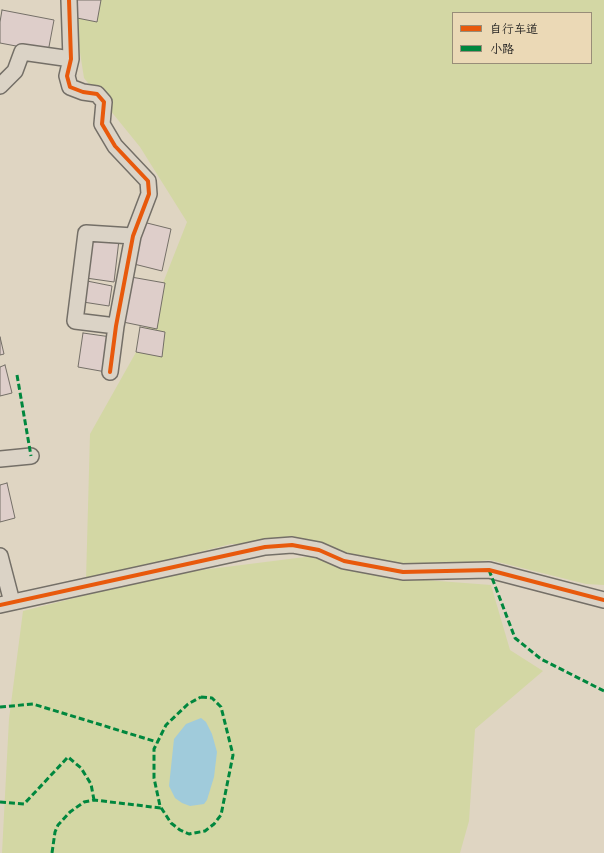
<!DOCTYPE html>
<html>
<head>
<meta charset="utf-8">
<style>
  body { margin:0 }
  #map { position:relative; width:604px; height:853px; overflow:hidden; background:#dfd5c2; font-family:"Comic Neue","LXGW WenKai TC",sans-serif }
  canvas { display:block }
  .legend { position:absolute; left:452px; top:12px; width:140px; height:52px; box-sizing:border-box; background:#ebd9b6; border:1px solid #988d78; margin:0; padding:5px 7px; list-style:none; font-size:12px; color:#1c1c1c }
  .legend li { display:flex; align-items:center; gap:8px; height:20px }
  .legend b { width:20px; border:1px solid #988d78 }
</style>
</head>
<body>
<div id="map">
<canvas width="604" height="853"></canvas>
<ul class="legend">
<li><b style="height:5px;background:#e8590c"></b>自行车道</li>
<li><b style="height:5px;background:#00873e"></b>小路</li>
</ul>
</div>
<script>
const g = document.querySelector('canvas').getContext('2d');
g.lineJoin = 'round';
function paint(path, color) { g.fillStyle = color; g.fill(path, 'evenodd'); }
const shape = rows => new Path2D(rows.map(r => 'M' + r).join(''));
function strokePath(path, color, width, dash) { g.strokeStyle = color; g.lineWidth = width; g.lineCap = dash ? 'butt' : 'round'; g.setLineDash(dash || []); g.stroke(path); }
const green = shape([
  [81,0,604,0,604,585,586,584,490,560,421,567,354,559,330,545,231,544,86,580,90,434,135,354,187,222,140,147,84,78,76,27],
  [453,13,591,13,591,63,453,63],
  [313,556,386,577,491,585,510,650,543,671,475,729,469,821,460,853,2,853,9,719,23,611,170,574]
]);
const water = shape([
  [201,718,206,722,212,734,217,752,214,777,207,800,204,804,190,806,182,803,175,798,169,786,174,739,186,724]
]);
const building = shape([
  [76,0,101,0,97,22,72,17,76,0],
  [2,10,54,20,48,52,0,43,0,22,2,10],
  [143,222,171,229,162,271,134,264,143,222],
  [92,236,119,240,114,282,86,278,92,236],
  [131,277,165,283,157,329,123,322,131,277],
  [87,281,112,286,109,306,83,302,87,281],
  [140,327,165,332,162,357,136,352,140,327],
  [83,333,111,337,106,372,78,367,83,333],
  [0,337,4,354,0,355,0,337],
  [5,365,12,393,0,396,0,367,5,365],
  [7,483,15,518,0,522,0,485,7,483]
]);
const street = shape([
  [69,0,71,59,67,76,70,87,83,92,97,94,104,102,102,124,115,146,148,181,149,194,133,236,116,326,110,372],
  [0,86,15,71,22,52,71,59],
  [116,326,75,321,86,233,133,236],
  [0,459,31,456],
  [0,556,12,602],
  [0,605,265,547,292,545,319,550,344,561,403,572,489,570,604,600]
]);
const quiet = shape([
  [17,375,31,456],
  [489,570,515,638,541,659,604,691],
  [201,697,212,698,221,707,233,755,221,815,214,824,205,831,189,834,180,830,171,823,160,806,154,778,154,749,166,725,188,704,201,697],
  [0,707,33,704,157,742],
  [0,802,24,804,68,757,81,768,91,784,94,800],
  [52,853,55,832,58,825,70,812,84,802,94,800,161,808]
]);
const cycleway = shape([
  [69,0,71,59,67,76,70,87,83,92,97,94,104,102,102,124,115,146,148,181,149,194,133,236,116,326,110,372],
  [0,605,265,547,292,545,319,550,344,561,403,572,489,570,604,600]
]);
paint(green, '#d3d7a4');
paint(water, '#a0cbdb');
paint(building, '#dececa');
strokePath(building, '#746f67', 1);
strokePath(street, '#746f67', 18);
strokePath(street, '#dbd3c6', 15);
strokePath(quiet, '#00873e', 3, [6, 3]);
strokePath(cycleway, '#e8590c', 4);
</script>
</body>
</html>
